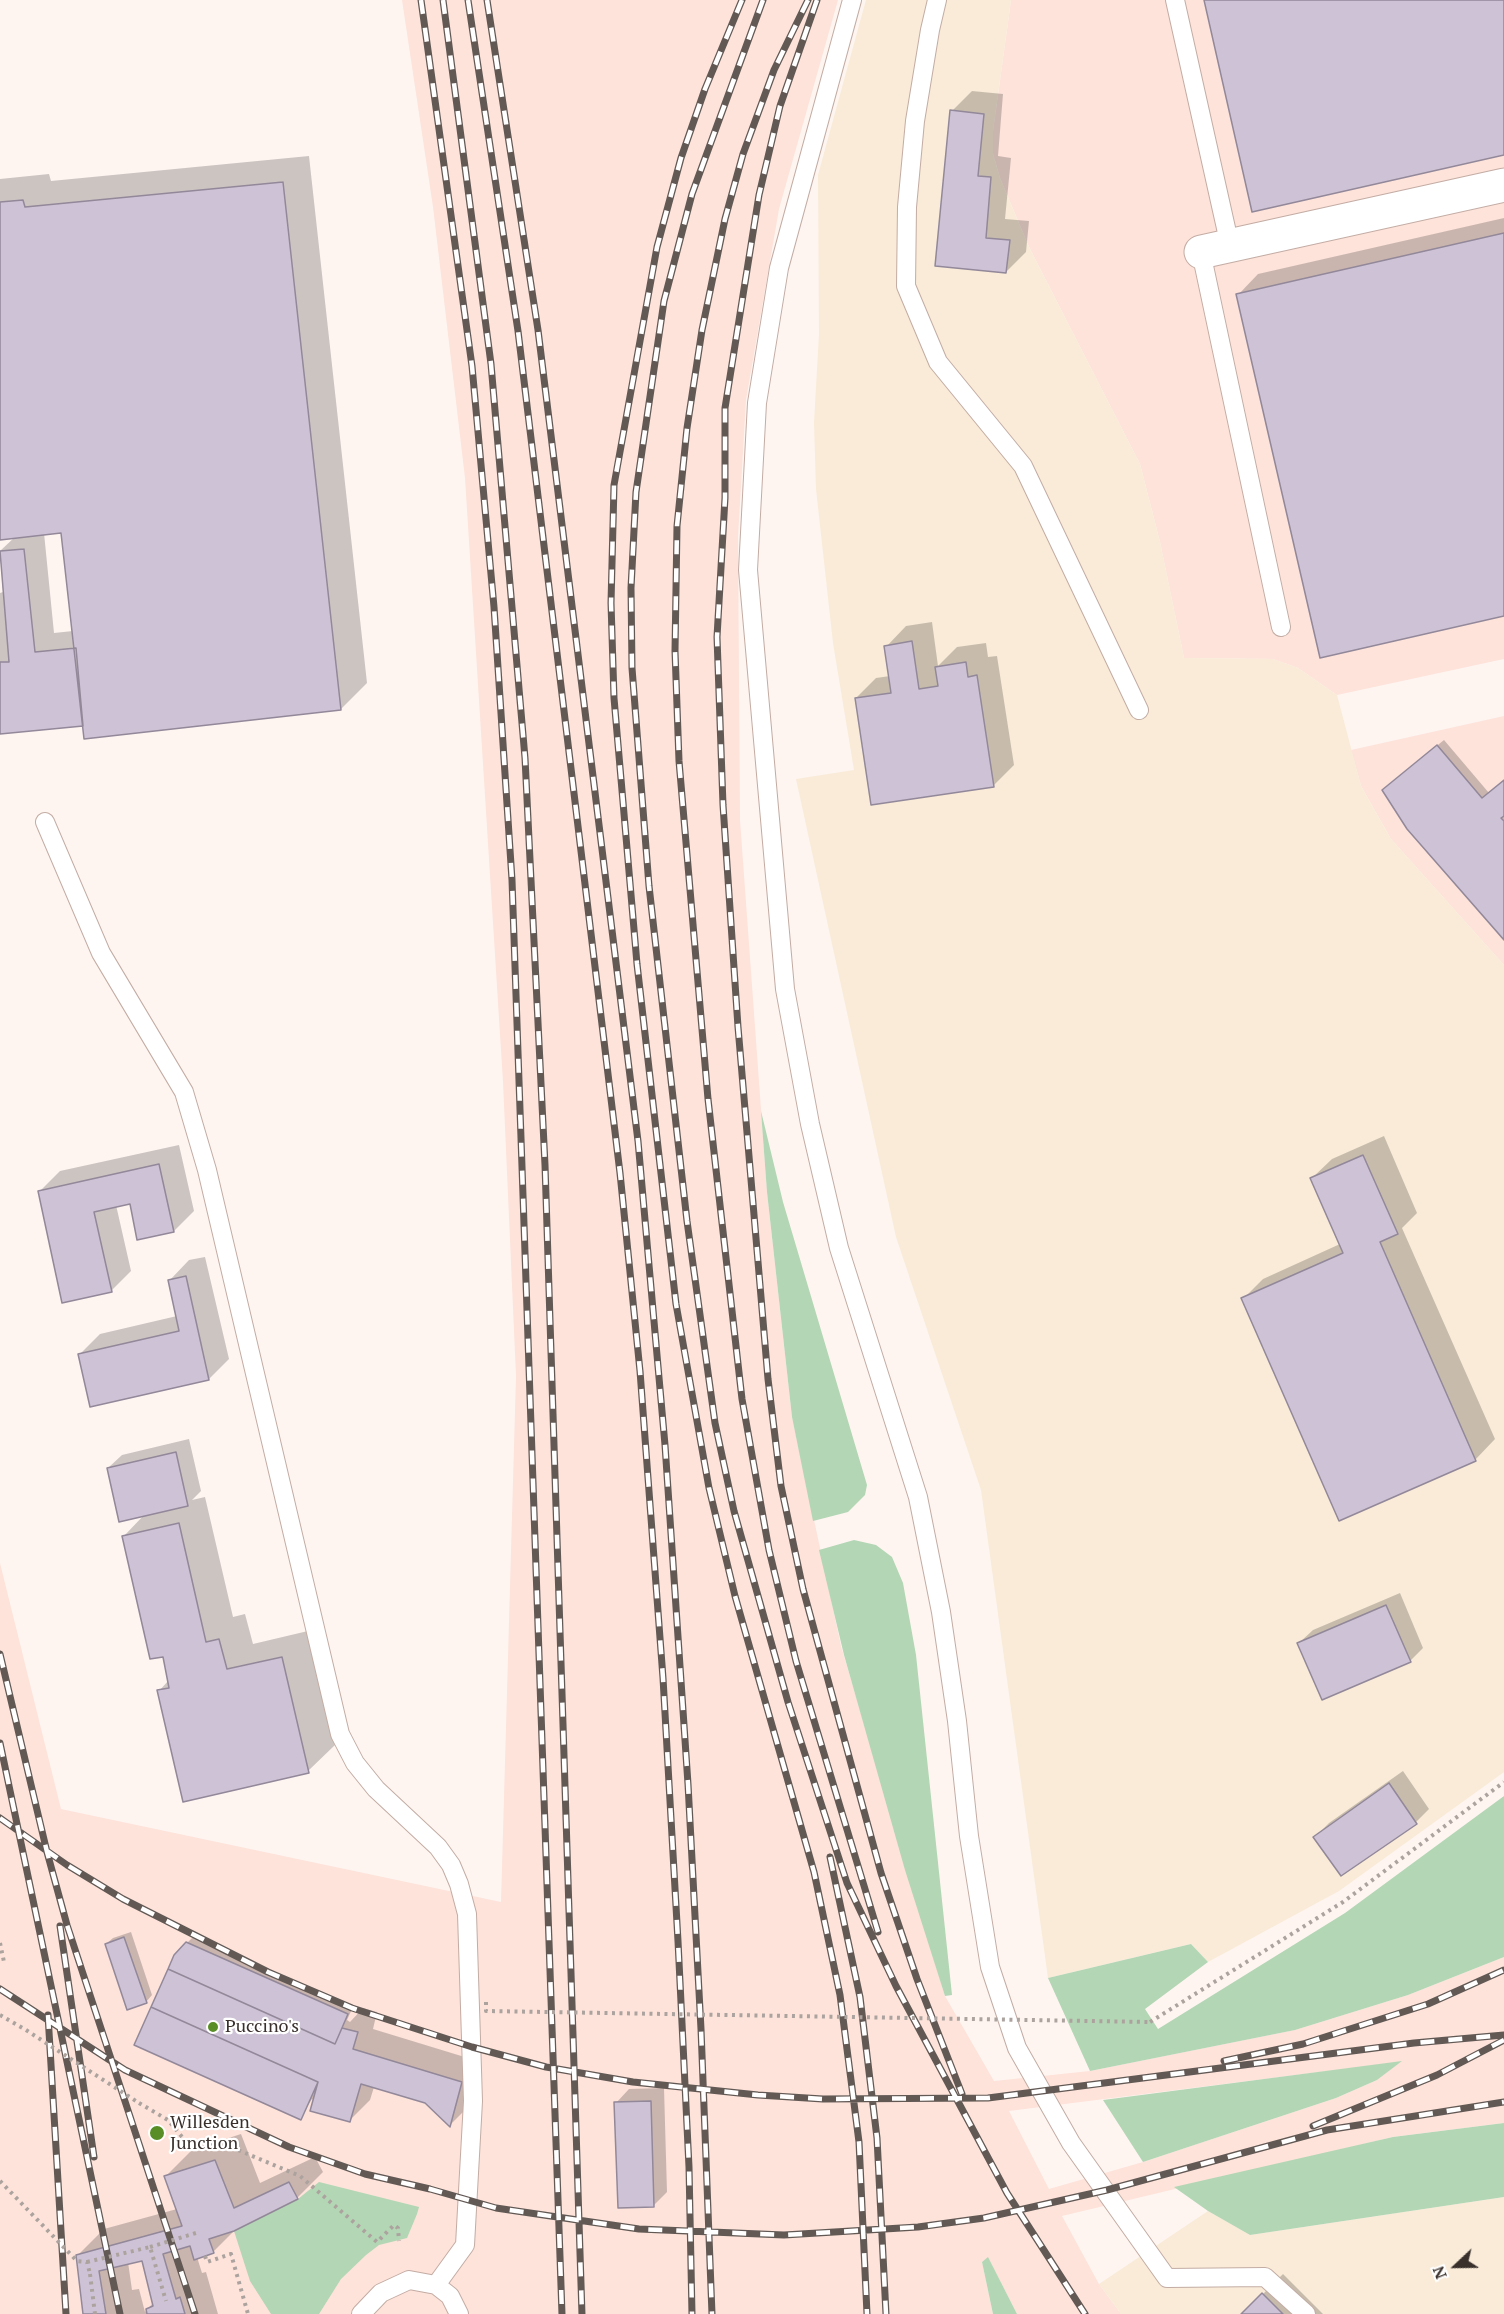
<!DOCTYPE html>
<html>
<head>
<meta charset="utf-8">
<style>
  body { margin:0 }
  #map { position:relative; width:1504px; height:2314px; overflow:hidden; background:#fef5f1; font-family:"PT Serif",serif }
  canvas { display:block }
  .north { position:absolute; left:1426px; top:2236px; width:60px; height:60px; -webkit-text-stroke:4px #fff; paint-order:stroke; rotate:248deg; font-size:16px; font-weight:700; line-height:24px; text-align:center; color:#39302c }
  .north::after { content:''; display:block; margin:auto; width:21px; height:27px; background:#39302c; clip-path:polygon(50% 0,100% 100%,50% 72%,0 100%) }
</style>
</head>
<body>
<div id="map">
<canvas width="1504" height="2314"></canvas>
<div class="north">N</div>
</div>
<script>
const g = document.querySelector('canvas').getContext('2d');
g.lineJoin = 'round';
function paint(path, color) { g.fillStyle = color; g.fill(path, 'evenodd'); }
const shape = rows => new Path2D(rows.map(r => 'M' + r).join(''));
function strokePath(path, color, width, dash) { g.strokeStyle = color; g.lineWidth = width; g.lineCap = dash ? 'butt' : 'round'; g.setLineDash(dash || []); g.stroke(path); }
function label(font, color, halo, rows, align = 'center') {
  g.font = font + ' "PT Serif",serif'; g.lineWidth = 4.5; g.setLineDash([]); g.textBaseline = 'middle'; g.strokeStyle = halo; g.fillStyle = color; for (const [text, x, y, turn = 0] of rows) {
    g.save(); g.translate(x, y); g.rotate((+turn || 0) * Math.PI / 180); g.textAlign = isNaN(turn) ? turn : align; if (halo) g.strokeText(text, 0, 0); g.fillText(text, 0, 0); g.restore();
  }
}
const built = shape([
  [402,0,838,0,779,209,746,400,738,537,740,820,767,1192,792,1417,841,1646,945,1996,994,2081,1090,2071,1295,2030,1408,1995,1504,1957,1504,2123,1393,2137,1062,2216,1099,2284,1121,2314,1017,2314,988,2258,982,2262,993,2314,0,2314,0,1563,61,1809,501,1902,516,1376,503,1082,465,478,433,207],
  [1400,2062,1377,2080,1336,2098,1143,2162,1049,2189,1009,2111],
  [1011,0,1504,0,1504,659,1337,695,1298,668,1273,659,1184,658,1160,542,1140,464,1029,247,1000,178,993,154,993,131],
  [1504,716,1504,965,1391,839,1361,786,1351,750]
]);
const industrial = shape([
  [866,0,1011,0,993,131,993,154,1000,178,1029,247,1140,464,1160,542,1184,658,1273,659,1298,668,1337,695,1361,786,1391,839,1504,965,1504,1772,1339,1891,1208,1962,1191,1944,1048,1978,981,1490,896,1237,796,779,854,770,833,643,816,489,814,423,819,334,818,175],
  [1504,2197,1504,2314,1121,2314,1099,2284,1208,2211,1250,2235]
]);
const green = shape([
  [761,1111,783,1202,867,1485,865,1495,848,1512,813,1521,792,1417,767,1192],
  [854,1540,876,1545,892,1557,903,1583,916,1655,952,1995,945,1996,905,1870,844,1655,819,1550],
  [1504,1796,1504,1957,1408,1995,1295,2030,1090,2071,1048,1978,1191,1944,1208,1962,1145,2009,1158,2029,1345,1913],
  [1402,2061,1377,2080,1336,2098,1143,2162,1103,2100],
  [1504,2123,1504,2197,1250,2235,1208,2211,1174,2187,1393,2137],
  [319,2182,419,2207,417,2214,407,2238,379,2245,366,2255,341,2279,319,2314,271,2314,250,2281,234,2231,298,2199],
  [988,2257,1017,2314,993,2314,982,2262]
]);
const shadow = shape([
  [972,91,1003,94,998,156,1011,158,1005,219,1029,221,1026,252,1006,272,937,265,952,111],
  [309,156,367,683,341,709,84,724,0,732,0,589,0,593,3,592,0,551,15,537,0,538,0,179,49,174,51,181],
  [62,531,73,631,54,633,44,533],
  [1504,218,1504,615,1238,295,1258,274],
  [932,622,938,666,957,647,986,643,988,657,997,656,1014,765,994,785,856,698,876,678,890,676,886,647,906,626],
  [1444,740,1489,793,1504,781,1504,937,1390,784],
  [1384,1136,1417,1213,1402,1228,1495,1439,1475,1460,1243,1299,1263,1279,1340,1244,1311,1179,1332,1159],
  [179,1145,194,1211,174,1231,131,1202,116,1205,131,1271,111,1291,40,1191,60,1171],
  [205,1257,229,1359,209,1379,80,1354,100,1334,177,1316,169,1281,189,1260],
  [189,1439,201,1491,192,1500,205,1497,233,1617,245,1614,253,1644,308,1631,335,1745,308,1771,159,1691,169,1680,164,1655,124,1536,145,1514,108,1468,122,1455],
  [1400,1593,1423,1648,1410,1661,1299,1643,1313,1630],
  [1403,1771,1429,1809,1416,1822,1315,1837,1329,1823],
  [131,1932,152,1995,146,2002,106,1944,113,1938],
  [194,1936,353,2007,347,2020,350,2022,363,2008,377,2012,373,2029,481,2062,470,2105,450,2125,426,2102,374,2087,370,2100,350,2120,312,2099,300,2118,187,1943],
  [664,2088,667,2192,654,2205,616,2103,629,2089],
  [241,2134,260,2183,315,2157,323,2172,297,2198,237,2228,213,2252,197,2257,202,2273,206,2272,218,2314,85,2314,78,2255,104,2229,177,2209,166,2176,192,2150],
  [143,2259,154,2302,145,2312,139,2289,132,2290,128,2262],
  [1283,2274,1323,2314,1243,2314]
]);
const building = shape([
  [1204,0,1504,0,1504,155,1252,212,1204,0],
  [950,110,984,114,978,176,991,177,986,238,1010,240,1006,273,935,266,950,110],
  [283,182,341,710,84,739,61,533,0,540,0,202,23,200,25,207,283,182],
  [1504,233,1504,616,1320,658,1236,294,1504,233],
  [24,549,35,652,76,648,83,726,0,734,0,662,9,662,0,551,24,549],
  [912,641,919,689,938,686,935,667,966,662,968,677,977,675,994,787,871,805,855,698,891,693,884,646,912,641],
  [1437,745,1482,798,1504,780,1504,816,1501,818,1504,821,1504,940,1407,829,1382,790,1437,745],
  [1363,1155,1398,1234,1380,1242,1476,1461,1339,1521,1241,1298,1343,1253,1310,1178,1363,1155],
  [159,1164,174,1232,137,1240,130,1204,94,1212,112,1292,62,1303,38,1191,159,1164],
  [186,1276,209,1380,90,1407,78,1354,179,1331,168,1280,186,1276],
  [176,1452,188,1506,119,1522,107,1468,176,1452],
  [179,1523,206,1642,219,1639,227,1669,282,1657,309,1773,183,1802,157,1690,169,1688,163,1657,150,1659,122,1536,179,1523],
  [1386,1605,1411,1662,1322,1700,1297,1643,1386,1605],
  [1389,1783,1417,1824,1341,1876,1313,1837,1389,1783],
  [124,1937,147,2003,127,2010,105,1944,124,1937],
  [186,1942,348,2014,335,2044,168,1969,174,1955,186,1942],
  [168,1969,335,2044,342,2028,358,2032,353,2049,462,2082,450,2127,425,2103,361,2084,350,2122,310,2111,318,2082,151,2007,168,1969],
  [151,2007,318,2082,301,2120,134,2045,151,2007],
  [651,2101,654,2207,618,2208,614,2102,651,2101],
  [215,2160,234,2208,289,2182,298,2199,234,2231,209,2239,214,2253,194,2260,190,2246,163,2254,176,2299,180,2297,185,2314,147,2314,146,2309,153,2306,142,2261,99,2271,106,2314,83,2314,76,2255,182,2226,164,2176,215,2160],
  [1262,2293,1283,2314,1241,2314,1262,2293]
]);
const path = shape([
  [0,1943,4,1962],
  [0,2015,26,2030],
  [1150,2022,1343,1902,1504,1782],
  [139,2103,168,2120,192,2149,219,2142,300,2176,377,2242,394,2225,398,2228,399,2241],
  [205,2256,207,2262,231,2254,248,2314],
  [153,2257,166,2301],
  [90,2274,95,2314]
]);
const service = shape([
  [852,0,779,268,757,403,748,570,785,989,810,1124,839,1248,918,1497,941,1612,957,1721,969,1836,990,1967,1017,2048,1071,2143,1167,2278,1265,2277,1306,2314],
  [937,0,930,30,915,121,907,207,906,286,938,362,1023,466,1139,710],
  [1175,0,1230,246],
  [1201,252,1281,627],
  [45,822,101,953,184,1092,207,1170,340,1734,355,1763,376,1789,438,1847,451,1865,459,1884,467,1914,473,2101,465,2245,436,2285],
  [361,2314,381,2293,409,2280,436,2285,450,2296,459,2314]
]);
const minor = shape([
  [1201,252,1504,185]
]);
const rail = shape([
  [421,0,472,366,494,607,512,880,562,2314],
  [443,0,491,364,525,758,545,1165,582,2314],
  [468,0,518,331,620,1173,640,1371,663,1678,678,1941,689,2167,692,2314],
  [487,0,538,330,638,1141,665,1445,688,1784,701,2029,712,2314],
  [742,0,705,89,681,158,657,247,614,485,611,603,614,698,637,964,676,1304,709,1488,735,1596,814,1872,840,1995,859,2142,867,2314],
  [763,0,692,194,664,301,636,492,631,588,632,668,649,886,687,1221,715,1423,734,1511,788,1702,847,1883,896,1986,1007,2193,1085,2314],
  [808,0,774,70,743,154,725,219,702,330,687,428,677,526,675,651,679,761,708,1099,742,1399,769,1550,796,1661,878,1932],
  [817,0,780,106,759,195,725,408,725,498,717,637,723,805,738,1027,768,1379,781,1486,803,1589,881,1873,917,1979,962,2094],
  [0,1654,47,1852,67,1925,195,2314],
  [0,1743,120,2314],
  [0,1818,67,1865,123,1899,268,1972,352,2008,472,2047,546,2067,633,2082,758,2095,823,2099,988,2098,1414,2043,1504,2035],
  [830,1857,860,1997,877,2138,886,2314],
  [60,1926,94,2157],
  [0,1989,125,2070,289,2147,365,2174,430,2189,496,2208,639,2229,784,2235,918,2227,984,2218,1107,2190,1327,2130,1504,2102],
  [48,2015,66,2314],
  [1224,2061,1303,2044,1428,2004,1504,1970],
  [1313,2126,1437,2075,1504,2040]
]);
const pathBridge = shape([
  [486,2002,486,2011,1150,2022],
  [26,2030,139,2103],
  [0,2181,77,2261,87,2262,90,2274],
  [150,2247,196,2233],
  [87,2262,150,2247,153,2257]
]);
const markers = [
  [213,2027,6,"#598d26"],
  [157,2133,8,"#598d26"]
];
const poiNames = [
  ["Puccino's",225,2027],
  ["Willesden",170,2123],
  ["Junction",170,2144]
];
paint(built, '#fde3da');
paint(industrial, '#f9ebd7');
paint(green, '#b3d6b5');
paint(shadow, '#0003');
paint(building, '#cec3d6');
strokePath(building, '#92889a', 1.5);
strokePath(service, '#c3aca4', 20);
strokePath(minor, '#c3aca4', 35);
strokePath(path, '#aca39f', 4, [3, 4.5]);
strokePath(service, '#fff', 18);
strokePath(minor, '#fff', 33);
strokePath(rail, '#625955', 7);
strokePath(rail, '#fff', 4.5, [14]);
strokePath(pathBridge, '#aca39f', 4, [3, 4.5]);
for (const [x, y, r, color] of markers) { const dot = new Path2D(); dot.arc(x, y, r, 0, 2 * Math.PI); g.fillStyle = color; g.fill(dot); strokePath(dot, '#fff', 2); }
label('18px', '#39302c', '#fff', poiNames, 'left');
</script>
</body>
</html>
